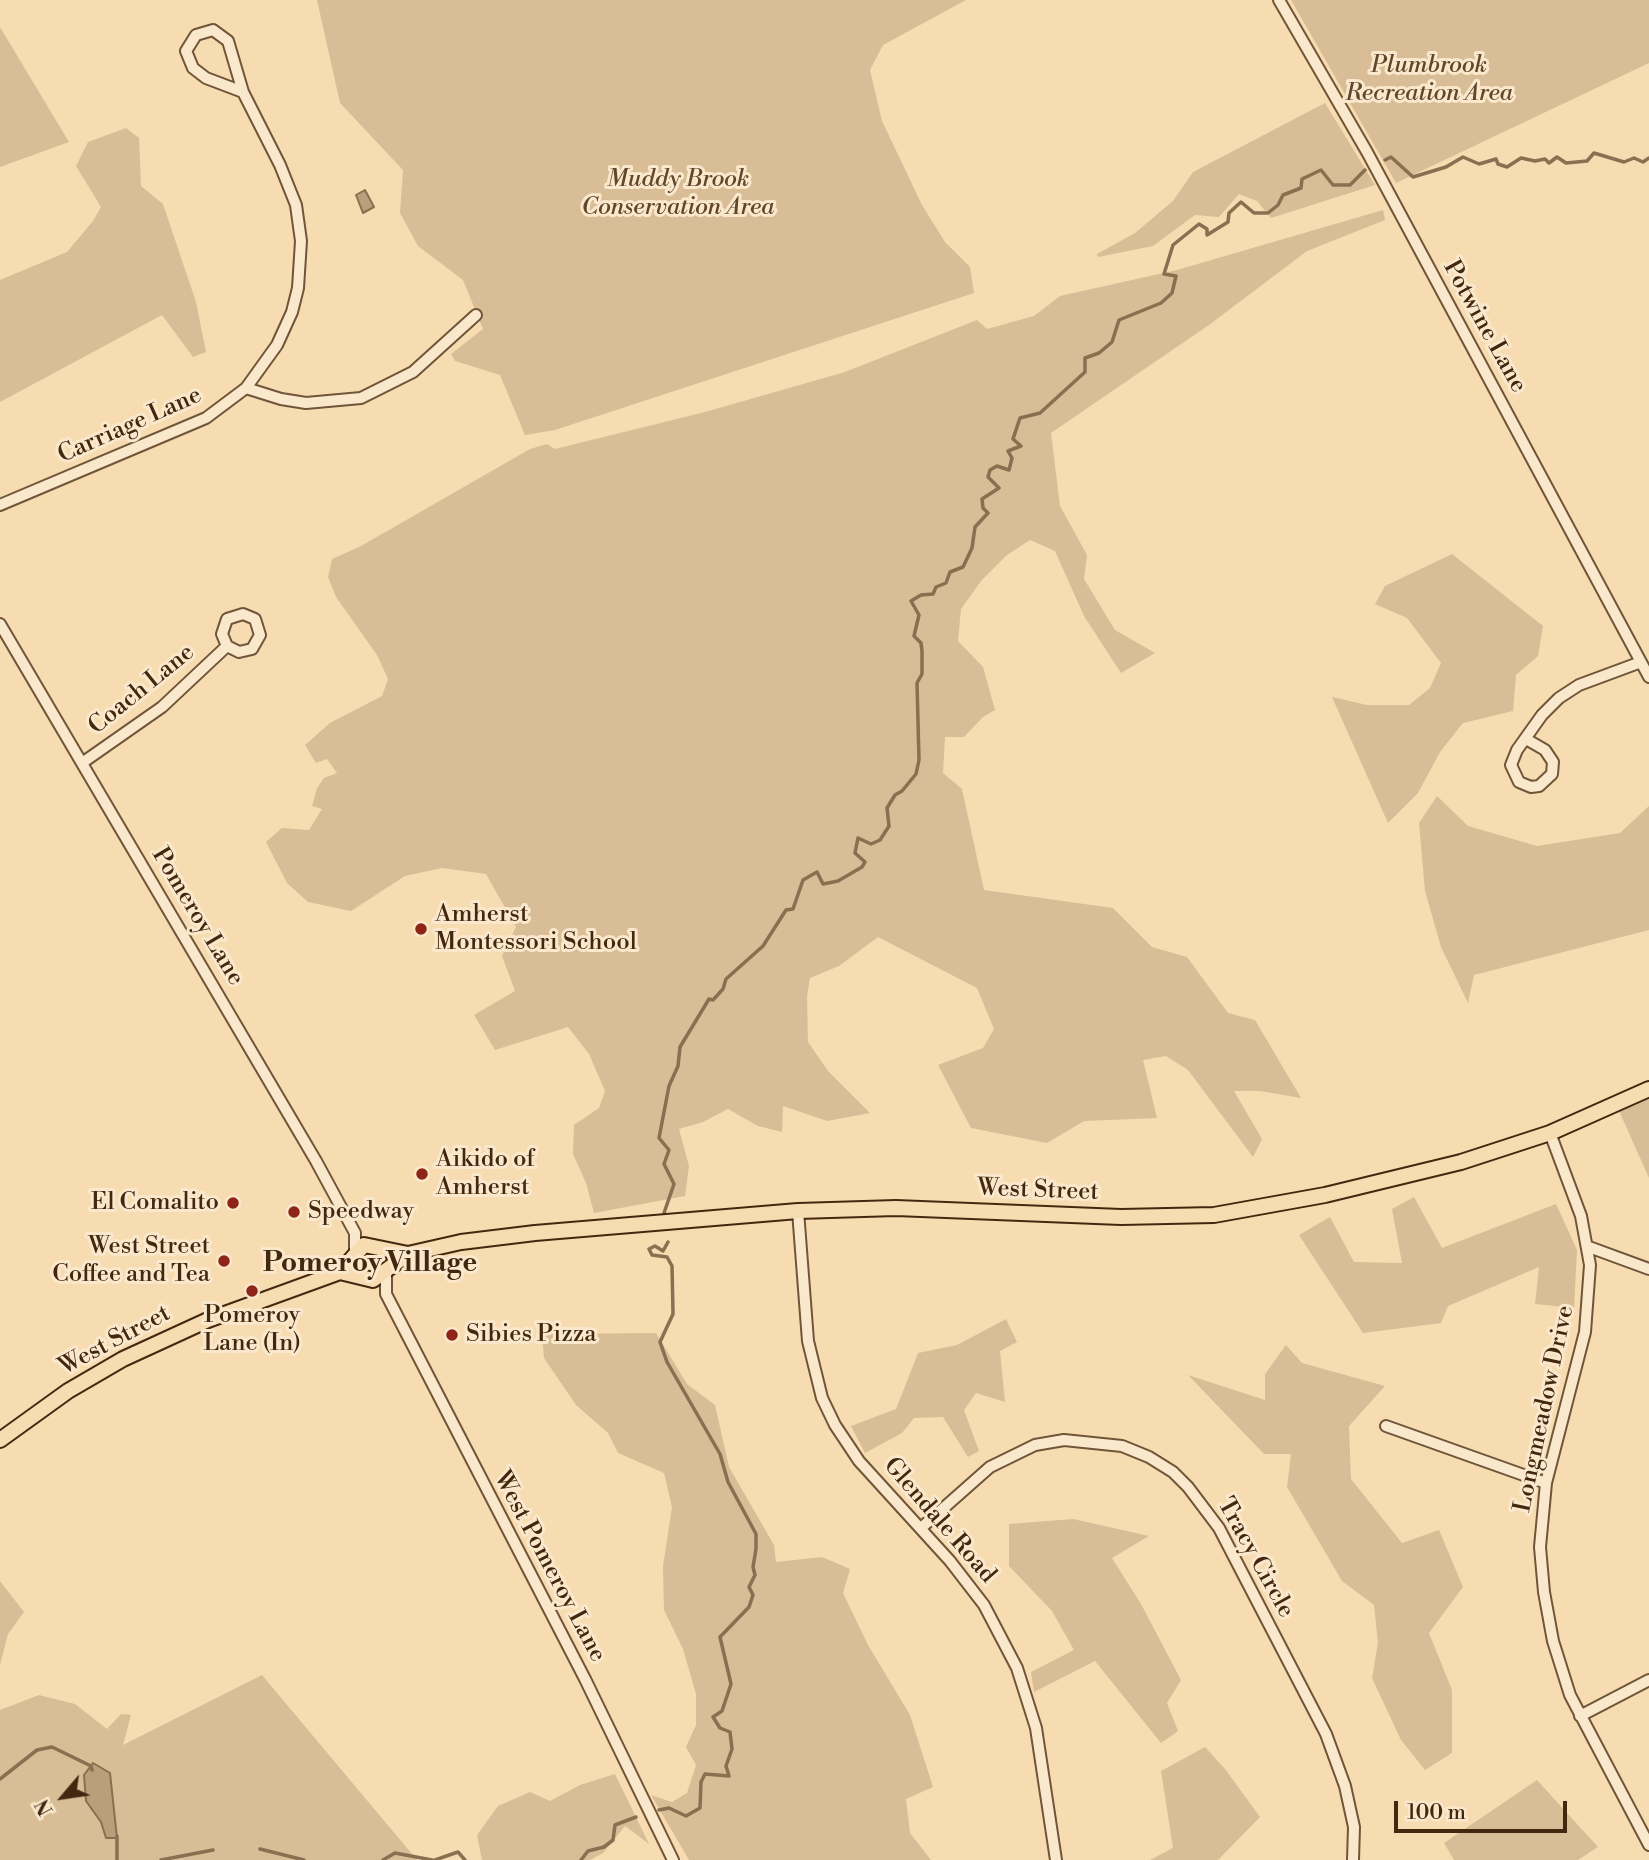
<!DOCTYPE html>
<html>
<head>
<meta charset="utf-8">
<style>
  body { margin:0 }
  #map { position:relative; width:1649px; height:1860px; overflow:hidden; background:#f7dcb2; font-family:"Libre Bodoni",serif }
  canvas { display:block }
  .north { position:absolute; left:28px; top:1762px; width:70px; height:70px; -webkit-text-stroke:5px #fae8cd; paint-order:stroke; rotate:241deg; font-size:19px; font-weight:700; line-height:28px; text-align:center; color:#43280f }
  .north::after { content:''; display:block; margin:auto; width:24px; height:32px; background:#43280f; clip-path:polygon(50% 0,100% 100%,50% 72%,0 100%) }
  .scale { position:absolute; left:1394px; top:1801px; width:173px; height:32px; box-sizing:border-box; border:4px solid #43280f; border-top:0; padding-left:9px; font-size:21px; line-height:24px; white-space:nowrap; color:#43280f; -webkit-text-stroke:5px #fae8cd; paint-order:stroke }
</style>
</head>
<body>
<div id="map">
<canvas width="1649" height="1860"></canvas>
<div class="north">N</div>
<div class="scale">100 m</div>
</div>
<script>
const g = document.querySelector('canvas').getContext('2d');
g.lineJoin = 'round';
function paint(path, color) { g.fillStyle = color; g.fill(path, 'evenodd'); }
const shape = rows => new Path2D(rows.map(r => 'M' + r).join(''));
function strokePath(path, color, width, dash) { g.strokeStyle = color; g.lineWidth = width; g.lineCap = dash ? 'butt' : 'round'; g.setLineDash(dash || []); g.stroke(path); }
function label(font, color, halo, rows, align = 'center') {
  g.font = font + ' "Libre Bodoni",serif'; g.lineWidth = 6; g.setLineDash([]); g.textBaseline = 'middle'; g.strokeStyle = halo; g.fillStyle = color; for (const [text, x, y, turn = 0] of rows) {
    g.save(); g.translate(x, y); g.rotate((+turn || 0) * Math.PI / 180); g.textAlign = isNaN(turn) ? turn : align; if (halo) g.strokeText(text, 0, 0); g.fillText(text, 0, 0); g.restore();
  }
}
const green = shape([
  [317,0,966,0,883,45,870,70,882,121,922,205,945,242,970,267,974,293,555,430,525,435,500,375,455,361,451,354,483,329,463,280,418,246,400,213,403,170,340,103],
  [1291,0,1649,0,1649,63,1396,183],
  [0,27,69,142,0,167],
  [1325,103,1375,185,1271,218,1257,201,1239,194,1219,217,1195,215,1153,246,1098,257,1097,254,1135,233,1173,201,1193,172],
  [126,128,139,138,141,186,163,204,196,302,206,352,193,357,162,315,0,402,0,280,67,252,93,221,101,207,76,166,88,142],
  [1383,210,1385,220,1307,251,1209,325,1051,433,1060,506,1087,555,1084,579,1115,630,1155,653,1121,673,1084,616,1055,551,1030,540,1007,555,981,581,961,609,958,641,983,667,995,710,983,717,964,737,945,737,943,773,962,789,984,890,1113,908,1152,947,1187,957,1228,1013,1255,1020,1301,1098,1260,1091,1234,1091,1262,1139,1253,1157,1188,1070,1166,1056,1143,1060,1157,1118,1084,1121,1047,1143,971,1128,938,1065,983,1048,994,1029,977,988,878,937,839,966,810,978,807,996,808,1042,828,1071,870,1113,827,1121,783,1106,782,1132,758,1126,728,1109,703,1122,679,1129,689,1166,685,1196,594,1213,586,1183,573,1154,574,1125,599,1108,605,1091,589,1054,568,1027,495,1050,474,1015,515,991,502,956,516,927,486,874,442,868,405,876,351,911,308,902,287,883,266,842,282,828,309,830,322,809,312,806,317,788,324,778,337,773,327,759,316,763,305,745,330,723,382,696,388,679,377,655,336,597,328,577,332,559,361,546,530,449,547,444,555,449,705,412,845,372,977,320,987,329,1034,316,1060,296,1177,270],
  [1452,554,1543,626,1538,656,1516,675,1513,711,1463,723,1440,752,1418,793,1388,823,1332,697,1367,705,1409,705,1430,688,1441,663,1407,618,1375,604,1385,586],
  [1437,796,1468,826,1537,846,1620,833,1649,806,1649,930,1474,975,1468,1003,1441,947,1425,891,1419,823],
  [1649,1089,1649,1178,1616,1104],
  [1414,1197,1442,1248,1556,1204,1577,1250,1574,1308,1535,1304,1539,1267,1448,1306,1441,1323,1363,1333,1299,1235,1330,1217,1354,1262,1402,1263,1392,1209],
  [1006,1319,1017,1342,1000,1351,1005,1402,976,1393,964,1410,979,1451,968,1457,943,1417,914,1418,902,1433,865,1453,851,1426,896,1409,918,1353,957,1345],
  [656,1333,687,1384,715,1405,729,1467,774,1545,776,1562,822,1557,850,1569,843,1593,868,1645,910,1715,933,1787,906,1799,910,1833,931,1860,689,1860,651,1795,672,1802,687,1793,696,1765,686,1747,696,1725,696,1694,683,1649,664,1610,663,1566,672,1507,664,1473,618,1453,608,1433,576,1405,544,1358,542,1334],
  [1286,1345,1302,1363,1385,1386,1349,1426,1351,1479,1402,1543,1439,1530,1463,1587,1429,1633,1452,1690,1452,1753,1425,1770,1401,1740,1372,1678,1378,1643,1374,1605,1342,1581,1287,1487,1291,1454,1264,1454,1188,1375,1265,1400,1265,1374],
  [1073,1519,1149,1536,1112,1558,1141,1604,1181,1680,1167,1703,1178,1731,1161,1743,1095,1661,1034,1692,1031,1672,1074,1650,1052,1611,1009,1566,1009,1524],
  [0,1581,24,1612,8,1634,0,1665],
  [262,1675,417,1860,0,1860,0,1710,39,1695,75,1704,107,1729,121,1714,131,1715,123,1745],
  [1205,1747,1225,1769,1260,1817,1218,1860,1150,1860,1173,1848,1161,1771],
  [615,1774,649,1844,625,1826,603,1853,590,1860,482,1860,477,1835,498,1806,530,1792,550,1801,580,1785],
  [1537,1780,1598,1847,1578,1860,1454,1860,1444,1843]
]);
const water = shape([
  [365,190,374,207,363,213,356,195,365,190],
  [93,1763,110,1773,117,1838,106,1838,101,1822,86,1801,84,1775,93,1763]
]);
const stream = shape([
  [1385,160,1391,157,1413,177,1446,167,1463,157,1479,164,1496,159,1498,164,1507,167,1521,158,1535,161,1545,159,1549,163,1557,157,1566,163,1587,161,1594,153,1624,162,1634,158,1643,162,1649,158],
  [664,1213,674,1184,664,1164,669,1150,659,1138,669,1086,678,1066,680,1047,709,999,713,1000,723,989,726,979,763,946,786,910,793,909,803,880,817,872,823,884,838,881,862,867,865,862,855,853,858,838,871,844,880,840,889,826,887,808,895,795,902,791,916,774,919,760,917,683,922,674,922,651,921,643,914,636,919,615,911,601,921,595,933,594,936,587,946,583,950,572,963,567,972,548,975,527,988,513,983,508,982,499,999,488,988,477,990,470,997,466,1009,470,1012,458,1008,451,1021,446,1013,439,1020,418,1040,413,1085,372,1085,358,1099,353,1112,342,1119,320,1161,303,1172,293,1176,276,1164,274,1173,245,1199,224,1207,229,1207,235,1228,222,1229,213,1241,202,1254,213,1268,213,1278,205,1283,195,1301,188,1302,179,1321,170,1333,185,1350,185,1365,170],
  [0,1779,37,1750,52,1747,91,1766,92,1770],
  [659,1810,669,1808,686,1816,700,1808,701,1782,705,1774,729,1776,726,1766,732,1749,730,1732,720,1728,713,1717,722,1711,731,1684,720,1637,749,1607,753,1595,749,1587,755,1575,753,1567,756,1549,756,1534,728,1482,720,1454,667,1362,660,1342,673,1314,672,1266,667,1257,652,1255,649,1249,655,1246,663,1251,668,1242],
  [117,1836,117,1860],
  [260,1849,304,1860],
  [161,1860,213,1850],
  [383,1860,395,1853,432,1860],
  [435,1860,458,1852,465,1860],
  [581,1860,588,1851,604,1847,613,1840,615,1825,636,1817]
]);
const minor = shape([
  [1279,0,1367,152,1649,677],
  [246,388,281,399,306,403,361,398,413,372,476,315],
  [0,505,206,418,246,388,277,345,292,312,298,288,301,241,296,205,280,165,243,92,228,41,213,30,196,35,186,51,193,68,206,78,243,92],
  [0,624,316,1161,355,1233,355,1253],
  [1526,739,1545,750,1553,762,1552,774,1539,786,1531,787,1519,782,1511,765,1517,750,1542,715,1559,698,1579,685,1641,662],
  [82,763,162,707,227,646,239,652,252,649,260,635,255,619,243,614,227,619,222,634,227,646],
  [1550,1133,1581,1216,1590,1265,1585,1332,1546,1483,1540,1547,1544,1592,1553,1641,1570,1695,1649,1845],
  [798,1211,808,1341,822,1398,835,1425,859,1461,950,1561,984,1605,1017,1668,1036,1728,1056,1860],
  [1589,1247,1649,1269],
  [386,1271,386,1294,585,1679,673,1860],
  [1386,1426,1546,1483],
  [921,1528,990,1467,1035,1445,1064,1440,1122,1446,1149,1457,1173,1472,1188,1487,1219,1528,1326,1734,1345,1786,1354,1827,1353,1860],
  [1580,1716,1649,1680]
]);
const major = shape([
  [340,1272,373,1280,408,1254],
  [0,1440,68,1391,123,1359,208,1320,340,1272,364,1245,408,1254,461,1242,535,1233,798,1211,896,1208,1121,1217,1214,1215,1325,1195,1461,1162,1550,1133,1649,1089]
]);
const markers = [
  [421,929,7,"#8f2418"],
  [422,1174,7,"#8f2418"],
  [233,1203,7,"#8f2418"],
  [294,1212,7,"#8f2418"],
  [224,1261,7,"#8f2418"],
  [252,1291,7,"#8f2418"],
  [452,1335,7,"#8f2418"]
];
const parkNames = [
  ["Plumbrook",1429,66],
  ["Recreation Area",1429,94],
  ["Muddy Brook",678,180],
  ["Conservation Area",678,208]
];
const streetNames = [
  ["Potwine Lane",1484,327,61],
  ["Carriage Lane",130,426,-24],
  ["Coach Lane",142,690,-39],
  ["Pomeroy Lane",197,917,59],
  ["West Street",1038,1191,2],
  ["West Street",115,1341,-28],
  ["Longmeadow Drive",1545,1409,-78],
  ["Glendale Road",939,1521,49],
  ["Tracy Circle",1255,1558,61],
  ["West Pomeroy Lane",549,1567,62]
];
const poiNames = [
  ["Amherst",435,915],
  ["Montessori School",435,943],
  ["Aikido of",436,1160],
  ["Amherst",436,1188],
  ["El Comalito",219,1203,"right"],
  ["Speedway",308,1212],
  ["West Street",210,1247,"right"],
  ["Coffee and Tea",210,1275,"right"],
  ["Pomeroy",252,1316,"center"],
  ["Lane (In)",252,1344,"center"],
  ["Sibies Pizza",466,1335]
];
const quarterNames = [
  ["Pomeroy Village",370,1264]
];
paint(green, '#d8bd96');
paint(water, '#ba9f7b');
strokePath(water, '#8a6f50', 2);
strokePath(stream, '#8a6f50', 3.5);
strokePath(minor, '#705538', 14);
strokePath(major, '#43280f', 18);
strokePath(minor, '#fae8cd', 10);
strokePath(major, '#f7dcb2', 14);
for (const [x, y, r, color] of markers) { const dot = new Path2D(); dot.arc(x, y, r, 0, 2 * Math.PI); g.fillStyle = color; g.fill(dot); strokePath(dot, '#fae8cd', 2.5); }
label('italic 24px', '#61462a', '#fae8cd', parkNames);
label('24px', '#43280f', '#fae8cd', streetNames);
label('24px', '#43280f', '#fae8cd', poiNames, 'left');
label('bold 28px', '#43280f', '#fae8cd', quarterNames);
</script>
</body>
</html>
